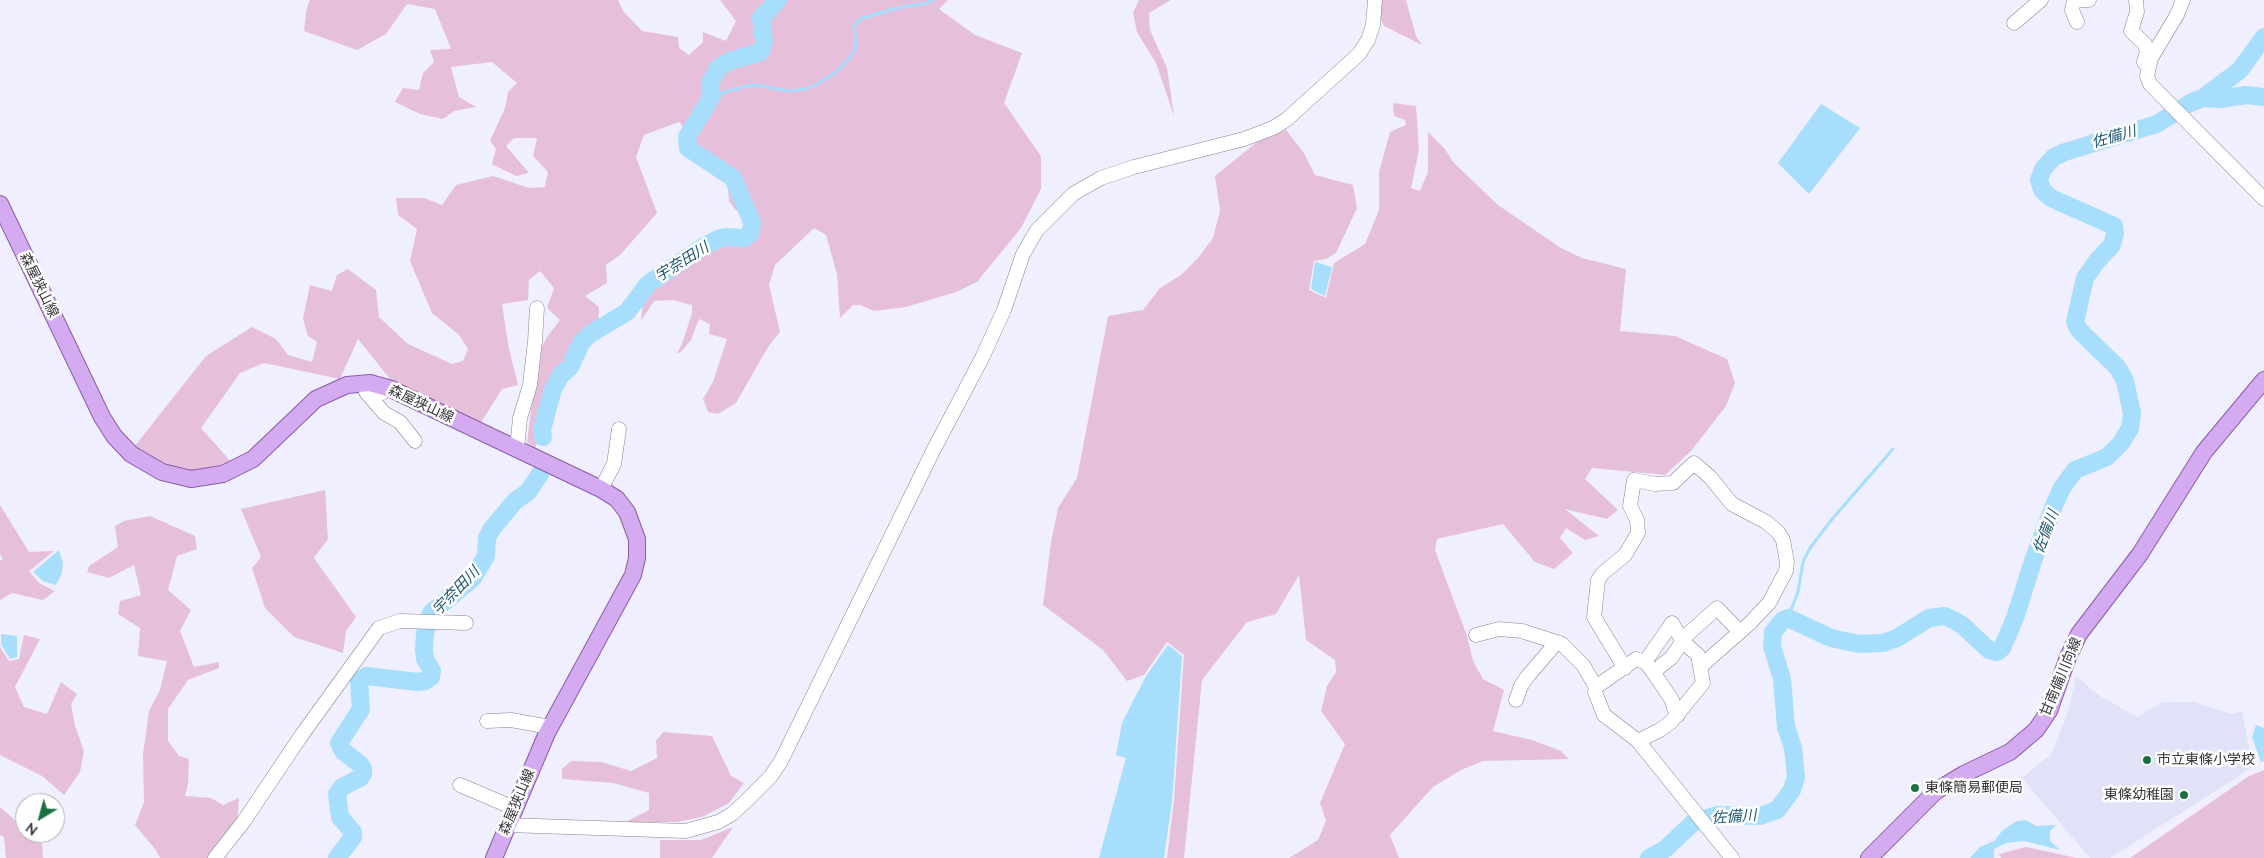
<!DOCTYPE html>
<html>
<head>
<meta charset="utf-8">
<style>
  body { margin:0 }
  #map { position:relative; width:2264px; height:858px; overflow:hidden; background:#efefff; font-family:Mulish,sans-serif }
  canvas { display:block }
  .north { position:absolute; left:15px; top:793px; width:50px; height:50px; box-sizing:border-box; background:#fefefe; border:1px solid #aeaeb0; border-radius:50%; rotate:217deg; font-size:14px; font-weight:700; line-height:20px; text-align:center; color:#36363c }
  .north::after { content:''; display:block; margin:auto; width:18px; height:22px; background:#1c7143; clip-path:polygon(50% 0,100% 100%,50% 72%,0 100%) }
</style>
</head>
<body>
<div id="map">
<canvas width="2264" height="858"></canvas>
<div class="north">N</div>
</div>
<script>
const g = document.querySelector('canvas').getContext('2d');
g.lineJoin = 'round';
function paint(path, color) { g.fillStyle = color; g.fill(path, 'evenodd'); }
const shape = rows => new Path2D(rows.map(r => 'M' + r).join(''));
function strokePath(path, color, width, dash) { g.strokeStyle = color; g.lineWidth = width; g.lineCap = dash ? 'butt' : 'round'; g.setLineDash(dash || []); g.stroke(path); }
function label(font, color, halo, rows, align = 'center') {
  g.font = font + ' Mulish,"Noto Sans JP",sans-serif'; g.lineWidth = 5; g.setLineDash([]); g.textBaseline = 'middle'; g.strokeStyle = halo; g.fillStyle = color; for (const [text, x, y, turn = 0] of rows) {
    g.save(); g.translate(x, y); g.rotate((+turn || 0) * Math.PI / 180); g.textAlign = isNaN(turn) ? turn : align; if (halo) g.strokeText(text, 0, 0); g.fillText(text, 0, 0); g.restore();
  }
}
const built = shape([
  [2076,676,2100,696,2137,717,2163,702,2194,702,2231,714,2242,711,2253,767,2110,858,2090,858,2022,778,2052,753,2069,709]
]);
const green = shape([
  [310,0,618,0,623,11,642,31,678,37,679,48,689,55,703,42,703,32,726,41,736,21,720,0,948,0,939,9,975,35,1022,53,1004,103,1041,156,1041,189,1021,228,977,282,956,292,906,307,874,311,860,305,853,305,840,318,837,274,826,235,814,228,775,265,769,285,780,332,768,347,736,403,718,414,708,412,703,399,713,382,727,339,709,334,710,324,699,319,691,340,681,352,677,354,683,341,692,313,692,305,672,300,654,301,641,321,642,310,646,292,660,275,701,246,739,234,751,217,735,209,729,201,728,189,732,177,724,171,705,169,695,163,691,152,692,137,679,122,644,135,636,157,657,213,621,254,606,265,607,283,585,296,599,307,598,332,581,353,571,378,551,397,543,430,535,448,527,442,538,354,547,337,560,320,547,308,554,288,540,271,529,280,528,300,502,304,509,349,518,385,502,389,480,424,394,384,358,339,340,379,264,363,240,373,201,428,232,463,212,470,179,472,148,458,134,447,206,356,252,327,276,339,288,355,312,362,317,342,308,336,303,319,310,285,332,291,337,275,348,269,376,290,379,317,408,344,452,364,463,361,468,349,459,335,432,313,410,261,417,229,398,215,396,198,424,198,442,205,456,185,493,176,529,188,545,187,548,172,533,156,537,138,514,138,506,146,529,173,516,176,492,164,496,149,490,141,505,108,508,92,517,83,492,62,451,67,459,97,476,107,454,111,443,119,420,114,395,102,403,88,419,90,423,73,434,62,430,50,451,49,435,9,407,4,386,34,357,50,304,31,307,7],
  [1139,0,1171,0,1149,13,1150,30,1167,68,1174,116,1156,63,1137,32,1133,13],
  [1381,0,1406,0,1416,36,1422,45,1384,26,1380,18],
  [1393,103,1416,106,1419,150,1411,188,1420,191,1428,172,1428,132,1444,148,1454,163,1498,205,1561,248,1582,258,1626,269,1620,331,1675,336,1727,359,1735,383,1726,406,1691,451,1665,475,1592,468,1585,479,1618,510,1607,519,1565,509,1599,536,1585,540,1566,528,1560,538,1573,553,1554,569,1535,562,1503,524,1437,539,1435,550,1467,636,1473,661,1483,679,1504,690,1493,731,1532,740,1561,751,1569,759,1483,761,1461,770,1433,787,1390,835,1399,858,1289,858,1318,840,1326,821,1320,803,1345,744,1321,711,1327,686,1336,672,1335,660,1306,640,1299,575,1276,614,1247,622,1202,680,1184,858,1167,858,1174,800,1184,655,1167,642,1144,675,1127,681,1103,650,1043,605,1051,542,1058,508,1077,478,1108,316,1143,310,1160,288,1181,275,1198,258,1213,238,1220,211,1215,176,1262,138,1286,130,1304,153,1315,175,1353,185,1357,208,1336,253,1326,259,1314,261,1309,290,1326,298,1334,263,1365,244,1379,210,1379,172,1390,132,1406,125,1405,120,1394,116],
  [325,490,328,539,314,558,356,617,346,631,343,653,294,637,265,608,252,568,261,557,241,509],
  [0,505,29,552,54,551,29,571,39,583,55,591,43,600,12,593,0,600,0,561,3,559,0,554],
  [150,516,195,536,197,549,177,556,168,590,191,610,180,631,194,667,219,662,219,668,188,680,168,709,168,741,179,756,189,759,188,784,185,796,211,798,223,805,239,798,237,821,210,858,160,858,155,849,135,825,144,802,143,754,149,711,160,690,167,661,138,656,140,628,118,614,120,601,141,595,134,565,109,578,87,572,89,566,118,547,115,526,124,521],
  [24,635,40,639,15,687,24,707,47,714,61,682,77,694,71,704,75,726,84,751,80,772,64,795,42,776,0,755,0,647,9,661,19,659],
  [663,732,712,736,731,776,744,783,729,803,702,817,677,822,626,822,649,810,649,793,613,783,562,779,562,769,571,761,601,762,631,771,657,758,656,741],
  [2264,770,2264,858,2130,858,2249,776],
  [0,807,25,829,25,833,30,833,42,843,43,858,6,858,4,837,0,835],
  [733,827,712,858,660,858,660,840,701,840],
  [2026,847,2077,858,2001,858,1999,854]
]);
const water = shape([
  [1821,104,1860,128,1809,194,1778,163],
  [1315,262,1332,267,1325,296,1311,289],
  [59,550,63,563,62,573,56,585,43,581,33,572],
  [1,634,17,636,17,657,10,659,1,644],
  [1168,645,1182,656,1172,801,1164,858,1099,858,1126,758,1116,755,1122,723,1146,676],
  [2256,725,2264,728,2264,761,2261,762,2252,737],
  [2026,820,2036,826,2056,825,2050,831,2050,841,2060,850,2024,841,2006,843,1994,849,1994,858,1970,858,1980,847,1994,841,2003,830,2017,821]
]);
const stream = shape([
  [712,96,742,87,755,85,789,91,806,89,817,84,835,73,849,59,856,48,854,26,860,19,897,8,928,3,933,0],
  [1788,618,1798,592,1803,562,1810,548,1833,518,1893,449]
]);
const river = shape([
  [2203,98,2240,70,2264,37],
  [543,437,542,430,553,389,561,375,570,367,581,343,590,334,627,312,648,284,703,247,718,239,726,237,745,238,751,232,752,222,733,178,688,148,687,137,712,96,710,83,718,68,730,61,761,52,764,42,761,18,778,0],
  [337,858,353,837,353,832,340,817,337,794,342,787,360,778,363,774,363,769,360,764,343,751,339,743,361,709,359,681,366,676,418,682,425,681,431,677,432,671,425,659,424,649,425,633,431,613,473,578,486,556,487,538,491,530,515,501,528,492,540,474],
  [1649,858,1664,850,1694,822,1717,815,1760,816,1777,810,1792,790,1796,777,1793,748,1786,727,1782,679,1772,646,1773,632,1783,620,1788,618,1831,638,1859,644,1883,643,1897,638,1929,618,1945,616,1961,624,1989,650,1997,652,2002,648,2015,618,2034,558,2055,503,2062,488,2075,470,2107,457,2121,443,2130,428,2132,413,2125,381,2118,368,2079,330,2075,322,2085,278,2097,261,2112,245,2115,234,2114,226,2051,198,2042,190,2039,180,2043,169,2054,157,2065,152,2157,124,2190,103,2203,98,2221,99,2246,95,2264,97]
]);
const minor = shape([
  [2074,0,2072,10,2077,22],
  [2075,0,2089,0],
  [2136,0,2137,12,2131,31,2145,44,2147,51,2144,62,2146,64],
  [2183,0,2177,15,2151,58,2147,76,2150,84,2264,199],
  [2014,23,2041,0],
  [384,387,382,393,366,392,384,413,400,422,415,441],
  [517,448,520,418,530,385,535,341,537,308],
  [601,489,614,464,619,429],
  [1476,635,1499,629,1522,631,1562,644,1583,665,1596,687,1595,692,1604,715,1638,741,1732,858],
  [1625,668,1594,617,1598,580,1603,573,1625,555,1638,533,1637,520,1630,506,1634,480,1655,484,1673,483,1694,463,1710,477,1732,504,1766,522,1778,532,1783,540,1787,562,1786,571,1769,603,1749,624,1701,666],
  [1653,672,1672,700,1674,708,1678,715],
  [1596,687,1636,659,1645,662,1653,672,1671,658,1687,635,1717,608,1740,632],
  [1516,700,1521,686,1527,677,1557,642],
  [487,721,511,720,550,727],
  [1638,741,1660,730,1671,722,1703,683,1698,655,1683,642,1672,623,1645,662],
  [460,785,514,808],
  [507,825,686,831,718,822,732,814,744,803,771,776,781,761,933,451,982,358,1004,310,1023,254,1037,230,1073,194,1101,178,1134,167,1244,139,1273,128,1286,120,1359,54,1368,40,1373,25,1375,0],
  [215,858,244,821,301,736,379,628,400,621,466,623]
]);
const major = shape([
  [0,204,102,417,114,436,131,454,162,472,191,479,223,474,253,459,316,399,347,385,370,383,391,389,601,489,617,499,627,512,637,539,637,558,633,575,547,733,494,858],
  [1869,858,1936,791,1964,774,2010,752,2036,730,2049,711,2068,657,2079,634,2140,554,2204,452,2264,380]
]);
const markers = [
  [2147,760,5,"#1c7143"],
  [1915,788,5,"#1c7143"],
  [2184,795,5,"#1c7143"]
];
const streetNames = [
  ["森屋狭山線",39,285,64],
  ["森屋狭山線",421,404,25],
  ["甘南備川向線",2061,677,-67],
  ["森屋狭山線",517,802,-67]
];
const poiNames = [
  ["市立東條小学校",2157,760],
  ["東條簡易郵便局",1925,788],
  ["東條幼稚園",2174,795,"right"]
];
const waterNames = [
  ["佐備川",2114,137,-16],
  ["宇奈田川",682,262,-32],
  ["佐備川",2046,532,-69],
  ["宇奈田川",456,591,-46],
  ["佐備川",1734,817,-4]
];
paint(built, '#e1e2f8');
paint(green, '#e6c0db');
paint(water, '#a6defc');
strokePath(stream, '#a6defc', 3);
strokePath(river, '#a6defc', 18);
strokePath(minor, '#848593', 15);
strokePath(major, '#8a5caa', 18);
strokePath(minor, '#fff', 14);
strokePath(major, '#d4aaf0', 16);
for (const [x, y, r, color] of markers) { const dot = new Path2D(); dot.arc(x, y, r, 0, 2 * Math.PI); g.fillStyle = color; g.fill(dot); strokePath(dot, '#fefefe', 2); }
label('14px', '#36363c', '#fefefe', streetNames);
label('14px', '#36363c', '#fefefe', poiNames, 'left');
label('italic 15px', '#215872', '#fefefe', waterNames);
</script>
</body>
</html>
